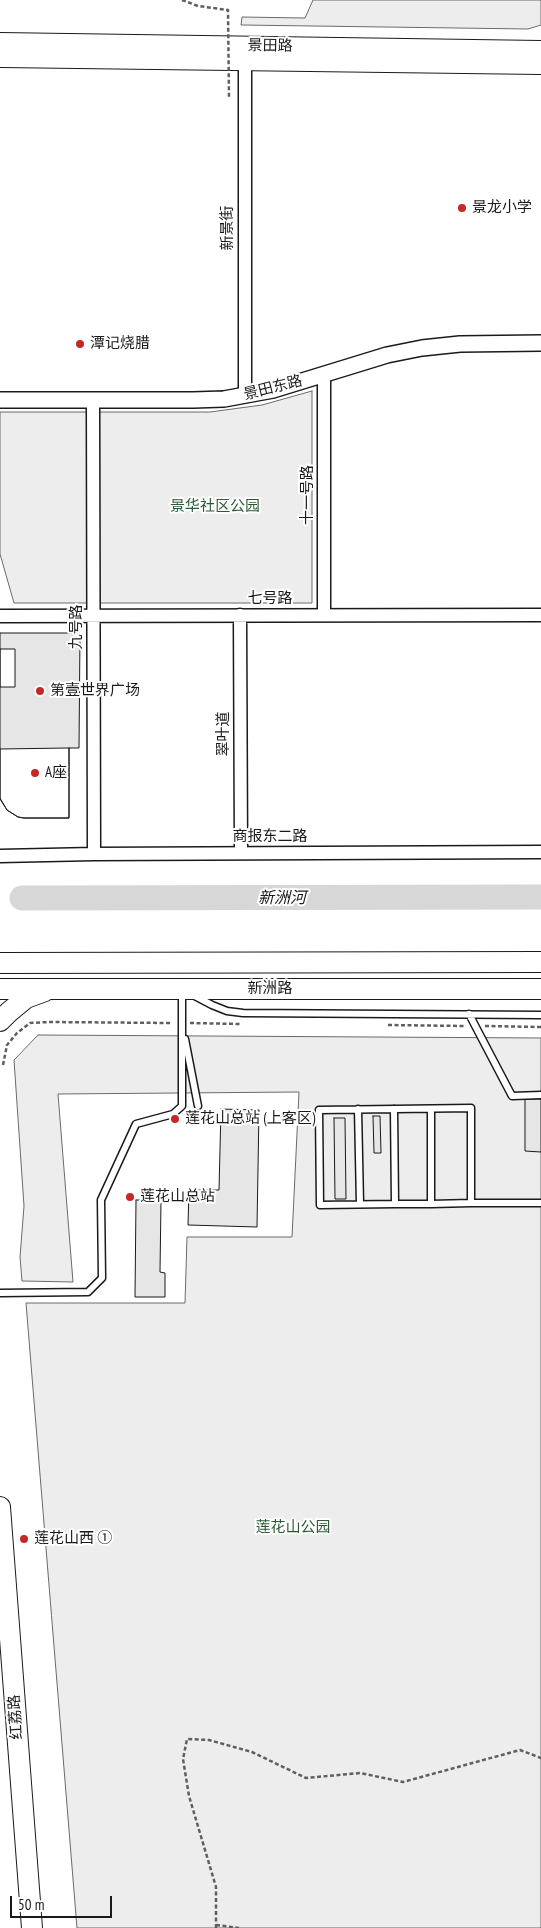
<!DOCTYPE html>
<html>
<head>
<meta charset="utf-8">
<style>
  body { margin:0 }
  #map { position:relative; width:541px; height:1928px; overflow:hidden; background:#fff; font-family:"PT Sans Narrow",sans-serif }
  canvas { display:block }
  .scale { position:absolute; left:10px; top:1896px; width:102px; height:22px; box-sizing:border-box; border:2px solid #1a1a1a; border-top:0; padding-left:6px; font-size:15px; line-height:18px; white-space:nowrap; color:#1a1a1a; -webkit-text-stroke:4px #fff; paint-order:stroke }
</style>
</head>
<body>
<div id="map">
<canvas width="541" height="1928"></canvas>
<div class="scale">50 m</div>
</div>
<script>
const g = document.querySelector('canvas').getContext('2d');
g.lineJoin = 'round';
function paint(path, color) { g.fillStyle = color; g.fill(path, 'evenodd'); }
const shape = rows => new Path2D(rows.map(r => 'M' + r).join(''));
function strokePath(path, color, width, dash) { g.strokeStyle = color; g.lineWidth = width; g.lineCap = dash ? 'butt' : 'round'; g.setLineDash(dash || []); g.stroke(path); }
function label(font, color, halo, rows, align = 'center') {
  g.font = font + ' "PT Sans Narrow","Noto Sans SC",sans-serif'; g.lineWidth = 4; g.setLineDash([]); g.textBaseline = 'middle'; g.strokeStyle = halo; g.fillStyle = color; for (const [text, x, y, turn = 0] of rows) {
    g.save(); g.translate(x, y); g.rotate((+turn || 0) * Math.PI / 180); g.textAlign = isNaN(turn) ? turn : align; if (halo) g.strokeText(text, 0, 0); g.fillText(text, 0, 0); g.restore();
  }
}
const built = shape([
  [313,0,541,0,541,25,528,29,241,25,242,17,305,18,313,0],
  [312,391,312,603,14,603,0,554,0,412,210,412,262,405,312,391],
  [38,1035,541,1038,541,1928,77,1928,26,1303,185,1303,187,1237,292,1237,299,1092,58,1094,73,1282,22,1281,20,1257,24,1206,14,1060,38,1035]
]);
const river = shape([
  [22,898,541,897]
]);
const building = shape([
  [0,633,80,633,79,748,69,748,69,818,24,818,18,817,7,810,0,799,0,633],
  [0,649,15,649,15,687,0,687,0,649],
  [69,748,69,818,24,818,18,817,7,810,0,798,0,749,69,748],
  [525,1099,541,1099,541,1152,525,1151,525,1099],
  [221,1109,259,1110,257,1227,188,1225,189,1190,219,1190,221,1109],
  [373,1116,380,1116,381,1153,374,1153,373,1116],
  [334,1118,345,1118,346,1199,335,1199,334,1118],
  [136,1200,161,1200,160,1272,165,1273,165,1297,135,1297,136,1200]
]);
const path = shape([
  [190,1023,240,1024],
  [388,1025,465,1026],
  [485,1026,541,1027],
  [3,1065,7,1045,17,1033,30,1023,49,1022,172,1023],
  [216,1925,239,1928],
  [216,1928,216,1887,189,1796,183,1759,187,1739,209,1740,252,1752,306,1778,360,1773,403,1782,520,1750,541,1758]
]);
const service = shape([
  [193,995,212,1005,227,1011,243,1013,541,1015],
  [469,1014,512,1096,541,1095],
  [185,1039,198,1106],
  [358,1109,360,1204],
  [394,1109,395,1204],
  [431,1109,431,1204],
  [471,1203,471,1108,319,1110,320,1205,395,1204,431,1204,471,1203,541,1203],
  [0,1293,88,1292,102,1278,101,1200,136,1124,173,1114,182,1106,182,991]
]);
const minor = shape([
  [245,61,245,396],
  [324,374,324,615],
  [93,400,94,854],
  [240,615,241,853],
  [0,616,541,615],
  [0,856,94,854,541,852]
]);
const tertiary = shape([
  [0,400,193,400,224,399,273,390,387,355,422,348,460,344,541,343]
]);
const secondary = shape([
  [0,42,541,50],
  [0,58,541,65]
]);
const primary = shape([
  [0,963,541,962],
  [0,989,541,989],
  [0,1021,9,1012,26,998,45,991],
  [0,1507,32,1928]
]);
const pathBridge = shape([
  [182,0,198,6,228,10,229,98]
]);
const markers = [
  [462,208,5,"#c62828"],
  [80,344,5,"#c62828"],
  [40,691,5,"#c62828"],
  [35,773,5,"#c62828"],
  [175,1119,5,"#c62828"],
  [130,1197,5,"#c62828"],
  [24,1539,5,"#c62828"]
];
const streetNames = [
  ["景田路",270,46,1],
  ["新景街",228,228,-90],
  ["景田东路",273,388,-14],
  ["十一号路",308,495,-90],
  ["七号路",270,599],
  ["九号路",77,627,-90],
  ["翠叶道",224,734,-90],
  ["商报东二路",270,837],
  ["新洲路",270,989],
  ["红荔路",16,1717,-94]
];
const poiNames = [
  ["景龙小学",472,208],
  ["潭记烧腊",90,344],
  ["第壹世界广场",50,691],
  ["A座",45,773],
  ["莲花山总站 (上客区)",185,1119],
  ["莲花山总站",140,1197],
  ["莲花山西 ①",34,1539]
];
const parkNames = [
  ["景华社区公园",215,507],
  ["莲花山公园",293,1528]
];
const waterNames = [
  ["新洲河",282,898]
];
paint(built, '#ededed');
strokePath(built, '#6a6a6a', 1);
strokePath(river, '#d7d7d7', 25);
paint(building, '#e6e6e6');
strokePath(building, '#1a1a1a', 1);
strokePath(service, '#1a1a1a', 9);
strokePath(minor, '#1a1a1a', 15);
strokePath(tertiary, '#1a1a1a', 18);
strokePath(secondary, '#1a1a1a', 20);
strokePath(primary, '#1a1a1a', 22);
strokePath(path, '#5f5f5f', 2.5, [4, 2.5]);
strokePath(service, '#fff', 6);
strokePath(minor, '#fff', 12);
strokePath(tertiary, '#fff', 15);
strokePath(secondary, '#fff', 18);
strokePath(primary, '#fff', 20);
strokePath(pathBridge, '#5f5f5f', 2.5, [4, 2.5]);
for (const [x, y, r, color] of markers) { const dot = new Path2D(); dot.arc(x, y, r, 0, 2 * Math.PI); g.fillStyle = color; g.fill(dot); strokePath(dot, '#fff', 2); }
label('15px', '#1a1a1a', '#fff', streetNames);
label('15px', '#1a1a1a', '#fff', poiNames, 'left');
label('15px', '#2b5a34', '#fff', parkNames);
label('italic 16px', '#1a1a1a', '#fff', waterNames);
</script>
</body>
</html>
